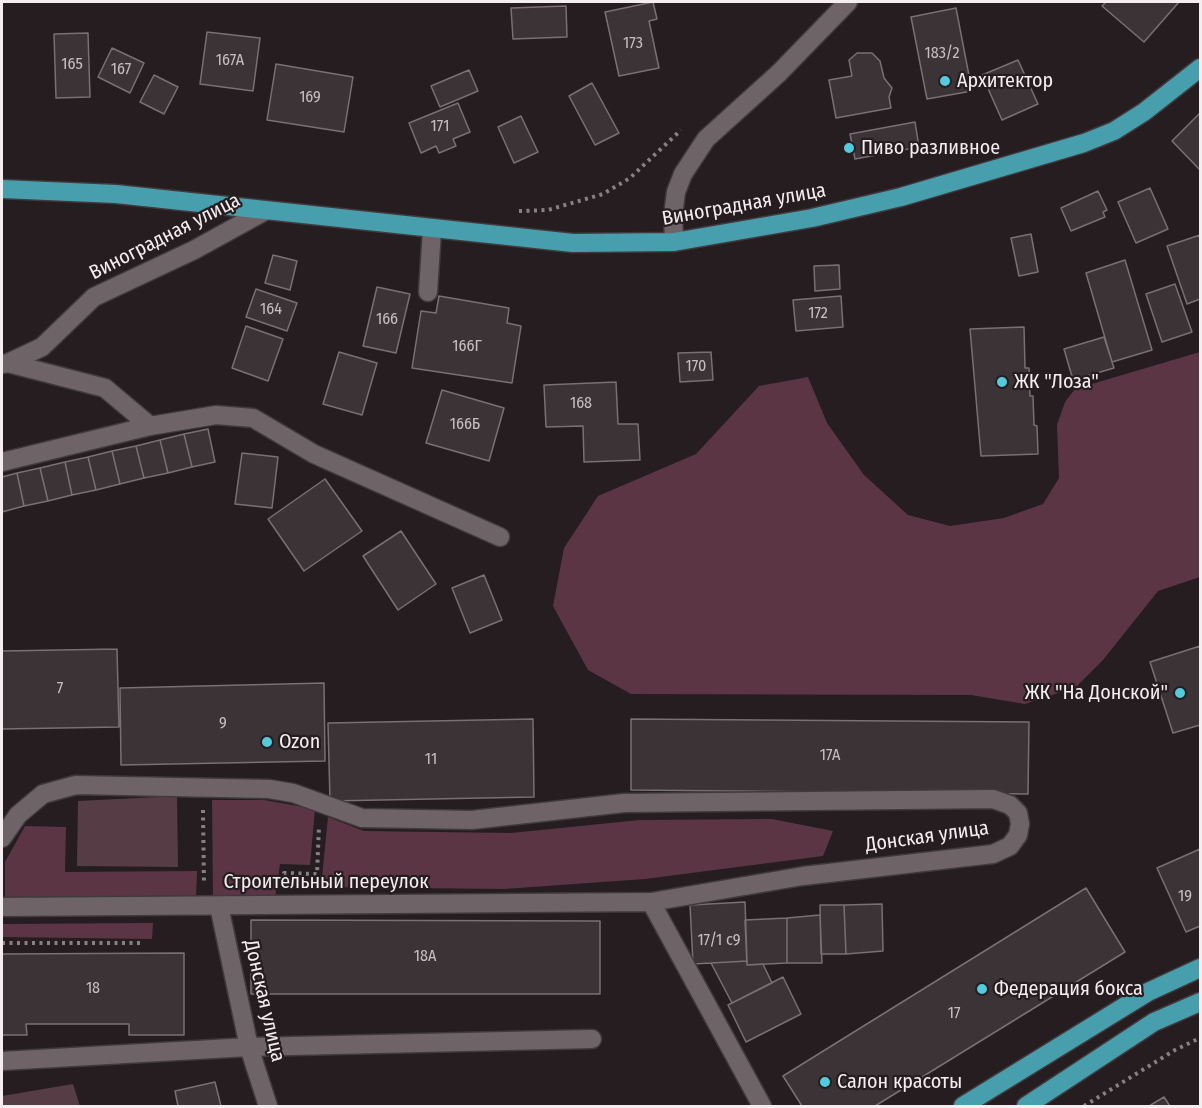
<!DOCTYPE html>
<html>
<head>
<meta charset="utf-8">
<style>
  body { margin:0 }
  #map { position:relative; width:1202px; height:1108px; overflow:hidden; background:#251d20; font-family:"Fira Sans Condensed",sans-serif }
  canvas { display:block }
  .frame { position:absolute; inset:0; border:3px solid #f4eef0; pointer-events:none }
</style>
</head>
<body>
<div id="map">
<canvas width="1202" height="1108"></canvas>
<div class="frame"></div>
</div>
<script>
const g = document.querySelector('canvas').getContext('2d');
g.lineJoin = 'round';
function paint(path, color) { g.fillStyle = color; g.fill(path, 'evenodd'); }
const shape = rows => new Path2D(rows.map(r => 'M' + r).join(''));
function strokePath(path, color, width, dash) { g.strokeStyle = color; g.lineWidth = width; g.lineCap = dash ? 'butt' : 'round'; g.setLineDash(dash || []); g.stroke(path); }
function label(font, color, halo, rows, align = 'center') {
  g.font = font + ' "Fira Sans Condensed",sans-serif'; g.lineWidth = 4.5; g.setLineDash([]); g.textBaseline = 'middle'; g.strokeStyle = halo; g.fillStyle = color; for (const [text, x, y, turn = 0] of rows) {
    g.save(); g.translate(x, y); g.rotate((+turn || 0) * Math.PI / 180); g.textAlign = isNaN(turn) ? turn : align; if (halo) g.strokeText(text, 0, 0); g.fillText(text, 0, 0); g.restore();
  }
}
const green = shape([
  [177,796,178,867,77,866,78,801],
  [73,1084,80,1106,2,1106,2,1096]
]);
const forest = shape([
  [1200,352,1200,577,1158,591,1103,660,1076,687,1025,704,971,695,631,694,588,670,553,606,564,548,598,496,696,454,759,386,808,377,827,423,864,475,908,515,950,526,1004,518,1043,504,1059,478,1057,425,1065,402,1075,389],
  [212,800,264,800,315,809,310,865,280,864,275,898,213,897],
  [328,817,364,831,511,833,640,820,772,819,833,831,823,856,645,879,504,889,321,887],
  [25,826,66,827,65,872,197,871,196,899,5,897,5,862],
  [153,923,152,939,2,937,2,924]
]);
const building = shape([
  [653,2,657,19,649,21,659,68,619,76,605,12,653,2],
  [1106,2,1179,2,1144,42,1102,6,1106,2],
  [566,6,567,37,513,39,511,8,566,6],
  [956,8,972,91,927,99,911,17,956,8],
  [207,32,260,38,253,91,200,84,207,32],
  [88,33,90,97,56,98,54,34,88,33],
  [112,48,144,63,130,93,98,77,112,48],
  [857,53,872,53,880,61,884,78,892,88,889,97,891,108,836,118,829,80,852,76,849,60,857,53],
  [1018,60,1038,104,1002,120,982,75,1018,60],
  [276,64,353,77,344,132,267,120,276,64],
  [469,70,478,91,440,107,431,86,469,70],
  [154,75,178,87,164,114,140,102,154,75],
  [592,83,619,133,595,145,569,96,592,83],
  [458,103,470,132,453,139,456,146,439,153,436,146,421,153,409,123,458,103],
  [1200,113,1200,170,1172,141,1200,113],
  [521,116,538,152,514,163,498,127,521,116],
  [915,122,919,147,855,159,850,134,915,122],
  [1150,188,1168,229,1136,243,1118,202,1150,188],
  [1098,191,1107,210,1103,212,1105,217,1071,231,1061,208,1098,191],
  [1031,234,1038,272,1019,276,1011,238,1031,234],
  [1200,235,1200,299,1187,304,1167,246,1200,235],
  [273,255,297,261,290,290,265,283,273,255],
  [1125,260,1152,350,1112,362,1086,273,1125,260],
  [839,265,840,289,815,291,814,266,839,265],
  [1175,284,1192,332,1162,342,1146,294,1175,284],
  [377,287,410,294,396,353,363,346,377,287],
  [256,289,297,303,287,331,246,317,256,289],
  [439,296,509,308,507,323,521,326,512,383,412,368,421,311,436,313,439,296],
  [841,296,843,327,796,331,793,300,841,296],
  [246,326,283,339,268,381,232,368,246,326],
  [1024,327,1025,368,1029,368,1030,396,1033,396,1034,425,1037,426,1038,454,981,456,970,329,1024,327],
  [1104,337,1114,368,1073,380,1064,349,1104,337],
  [339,352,377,363,362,415,323,404,339,352],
  [711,352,713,380,680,382,678,353,711,352],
  [616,382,618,424,638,424,640,460,584,462,583,426,546,427,544,385,616,382],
  [442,390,504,408,489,461,426,443,442,390],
  [208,429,215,462,192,467,184,434,208,429],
  [184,434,192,467,168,473,160,440,184,434],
  [160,440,168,473,144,478,136,446,160,440],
  [136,446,144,478,120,484,112,451,136,446],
  [112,451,120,484,96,490,88,457,112,451],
  [242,453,278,457,272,508,235,504,242,453],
  [88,457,96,490,72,495,65,462,88,457],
  [65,462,72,495,48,501,40,468,65,462],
  [40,468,48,501,24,506,17,473,40,468],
  [17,473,24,506,2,512,2,477,17,473],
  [325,479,362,531,304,571,268,519,325,479],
  [401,531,436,584,398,610,363,556,401,531],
  [484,575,502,620,470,633,452,588,484,575],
  [1200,646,1200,725,1173,733,1150,662,1200,646],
  [117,649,119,727,2,729,2,651,117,649],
  [324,683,325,761,121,765,120,688,324,683],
  [533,719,534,797,330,801,328,723,533,719],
  [631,719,1029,722,1028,794,631,790,631,719],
  [1200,849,1200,926,1186,932,1157,868,1200,849],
  [1086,888,1125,952,875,1106,802,1106,783,1076,1086,888],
  [745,902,747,961,693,964,690,905,745,902],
  [882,904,883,951,846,954,844,905,882,904],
  [820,905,844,905,846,954,821,954,820,905],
  [820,915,822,963,787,963,787,918,820,915],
  [787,918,787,963,747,965,745,920,787,918],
  [251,920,600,921,600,994,251,994,251,920],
  [184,953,184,1035,129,1035,129,1024,26,1024,27,1035,2,1035,2,954,184,953],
  [747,961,747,965,763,964,772,983,732,1003,711,963,747,961],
  [783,977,801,1014,746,1042,728,1005,783,977],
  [215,1082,221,1106,178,1106,175,1091,215,1082],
  [1164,1097,1170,1106,1149,1106,1164,1097]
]);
const path = shape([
  [519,211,548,210,603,194,630,178,681,130],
  [203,810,204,884],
  [283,881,284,873,317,874,319,826],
  [2,943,142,943],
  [1084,1106,1175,1050,1200,1038]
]);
const minor = shape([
  [674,242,673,215,676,192,683,174,706,139,779,73,848,2],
  [428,292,432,230],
  [8,363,105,388,150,426],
  [2,364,8,363,42,347,94,297,194,250,263,212],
  [2,462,150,426,216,415,253,418,314,454,500,537],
  [2,838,18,815,43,794,76,785,269,789,293,793,362,818,472,820,624,803,993,799,1010,805,1018,813,1020,824,1018,835,1010,846,993,854,803,876,651,902,762,1106],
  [219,906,249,1047,268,1106],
  [2,907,651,902],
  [2,1061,249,1047,592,1039]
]);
const major = shape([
  [2,189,116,194,573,243,674,242,812,218,901,197,1084,143,1114,131,1144,112,1200,68],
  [963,1106,1148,992,1200,968],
  [1026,1106,1154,1022,1200,1002]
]);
const markers = [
  [945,81,6,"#54cadd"],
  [849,148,6,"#54cadd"],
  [1002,382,6,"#54cadd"],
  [1180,693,6,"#54cadd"],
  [267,742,6,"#54cadd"],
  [982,989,6,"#54cadd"],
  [825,1082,6,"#54cadd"]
];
const numberNames = [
  ["173",633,44],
  ["183/2",942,54],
  ["167А",230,61],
  ["165",72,65],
  ["167",121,70],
  ["169",310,98],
  ["171",440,127],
  ["164",271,310],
  ["172",818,314],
  ["166",387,320],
  ["166Г",467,347],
  ["170",696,367],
  ["168",581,404],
  ["166Б",465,425],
  ["7",60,689],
  ["9",223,724],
  ["17А",830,756],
  ["11",431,760],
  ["19",1185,897],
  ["17/1 с9",719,941],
  ["18А",425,957],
  ["18",93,989],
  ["17",954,1014]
];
const poiNames = [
  ["Архитектор",957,81],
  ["Пиво разливное",861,148],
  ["ЖК \"Лоза\"",1014,382],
  ["ЖК \"На Донской\"",1168,693,"right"],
  ["Ozon",279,742],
  ["Федерация бокса",994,989],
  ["Салон красоты",837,1082]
];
const streetNames = [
  ["Виноградная улица",744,205,-10],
  ["Виноградная улица",165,237,-27],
  ["Донская улица",927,837,-8],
  ["Строительный переулок",326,882],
  ["Донская улица",264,1001,77]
];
paint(green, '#553c45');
paint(forest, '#5c3544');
paint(building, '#3b3336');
strokePath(building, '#7a7074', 1.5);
strokePath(minor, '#413a3d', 21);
strokePath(major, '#413a3d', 21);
strokePath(path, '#888183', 4, [3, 4.5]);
strokePath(minor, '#6e6467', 18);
strokePath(major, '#479eac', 18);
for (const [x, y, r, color] of markers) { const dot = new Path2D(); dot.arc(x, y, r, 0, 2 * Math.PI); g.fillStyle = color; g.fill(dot); strokePath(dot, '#251d20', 2); }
label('16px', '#c6bfc2', null, numberNames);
label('20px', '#f4eef0', '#251d20', poiNames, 'left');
label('20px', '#f4eef0', '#251d20', streetNames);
</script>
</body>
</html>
